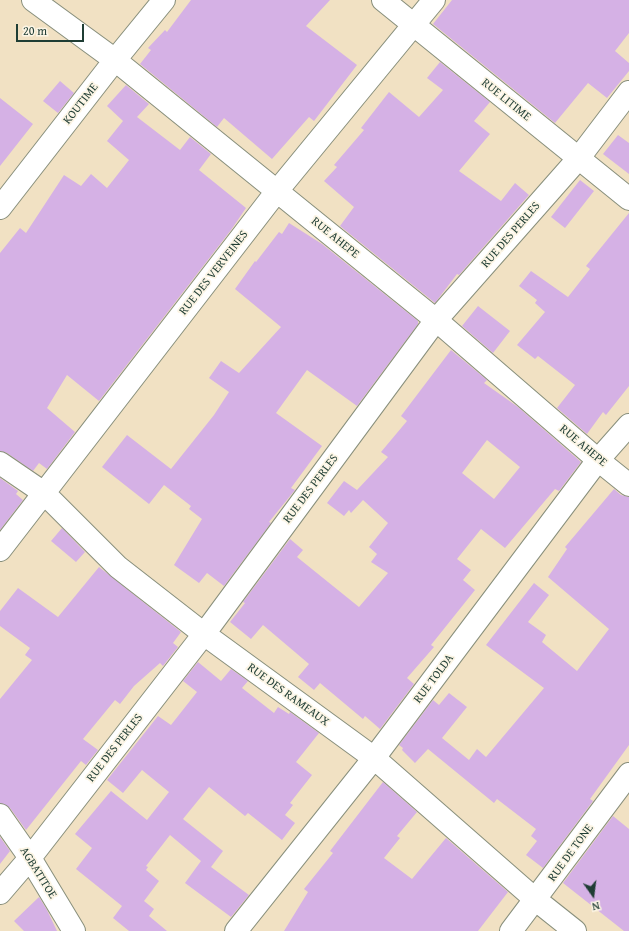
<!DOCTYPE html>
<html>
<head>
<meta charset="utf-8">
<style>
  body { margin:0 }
  #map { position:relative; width:629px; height:931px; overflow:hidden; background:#f1e1c3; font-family:"Gentium Book Plus",serif }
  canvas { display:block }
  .north { position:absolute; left:573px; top:875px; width:40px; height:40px; -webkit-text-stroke:3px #fcf5e5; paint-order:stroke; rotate:166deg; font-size:11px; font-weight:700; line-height:16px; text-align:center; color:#1f3d34 }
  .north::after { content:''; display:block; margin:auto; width:14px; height:18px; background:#1f3d34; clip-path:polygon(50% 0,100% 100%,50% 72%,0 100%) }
  .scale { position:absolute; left:16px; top:24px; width:68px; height:18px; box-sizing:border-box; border:2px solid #1f3d34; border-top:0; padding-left:5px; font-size:12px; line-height:14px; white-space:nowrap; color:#1f3d34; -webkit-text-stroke:3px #fcf5e5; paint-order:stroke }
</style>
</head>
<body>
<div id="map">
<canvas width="629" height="931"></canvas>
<div class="north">N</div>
<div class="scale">20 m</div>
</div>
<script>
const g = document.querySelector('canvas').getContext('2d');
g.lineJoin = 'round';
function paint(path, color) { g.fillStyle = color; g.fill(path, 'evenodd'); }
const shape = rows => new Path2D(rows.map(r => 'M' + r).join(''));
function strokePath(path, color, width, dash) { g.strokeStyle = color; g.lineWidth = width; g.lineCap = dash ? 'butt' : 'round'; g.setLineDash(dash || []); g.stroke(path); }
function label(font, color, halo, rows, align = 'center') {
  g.font = font + ' "Gentium Book Plus",serif'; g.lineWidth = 3.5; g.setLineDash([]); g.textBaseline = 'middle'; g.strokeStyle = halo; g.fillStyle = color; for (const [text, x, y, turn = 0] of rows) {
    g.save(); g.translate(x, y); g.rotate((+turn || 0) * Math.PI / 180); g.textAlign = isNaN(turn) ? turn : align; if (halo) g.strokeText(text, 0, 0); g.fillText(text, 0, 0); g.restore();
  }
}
const building = shape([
  [191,0,330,0,306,26,357,65,314,121,309,117,272,159,224,118,217,127,140,64,151,50,148,48,165,30,167,32],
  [452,0,629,0,629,33,615,51,629,63,629,71,607,98,588,83,555,123,433,24],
  [440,62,490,102,474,121,490,134,459,171,501,201,515,183,529,195,459,275,457,274,435,303,340,226,354,207,324,181,337,167,334,165,364,130,361,128,389,92,419,117,443,90,427,78],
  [60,81,74,93,58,113,43,101],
  [126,85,149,104,137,117,180,150,190,137,211,154,199,170,246,208,231,230,99,401,67,375,47,408,75,432,47,469,39,463,33,471,7,453,0,451,0,253,20,228,26,233,64,175,81,186,91,174,107,188,129,160,107,141,123,121,107,106],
  [0,98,33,124,0,166],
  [618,135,629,143,629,174,603,154],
  [580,180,594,191,565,228,551,217],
  [629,213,629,386,606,415,603,412,587,434,557,408,575,385,538,356,535,359,517,345,545,312,535,303,537,300,519,286,531,271,568,297,590,269,586,266],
  [289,223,322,244,418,321,418,324,357,406,307,370,276,413,322,446,291,488,295,490,269,522,271,523,224,586,207,573,199,583,174,565,202,519,189,509,191,506,164,485,149,504,102,467,127,435,171,469,214,415,229,392,209,378,221,361,239,373,281,327,235,289,255,261,256,262,279,232,282,234],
  [478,306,510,331,493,353,462,326],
  [451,350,487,380,484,383,518,407,581,462,559,491,555,489,505,548,481,529,457,559,471,570,463,580,475,590,431,645,434,647,407,678,414,684,380,729,365,716,363,719,320,683,314,690,298,677,309,664,263,625,251,639,230,622,245,603,243,602,290,539,303,550,297,557,359,607,388,573,371,562,377,554,369,547,388,523,363,500,351,513,349,510,344,516,327,503,344,481,357,490,388,457,381,452,407,421,401,416],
  [487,440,520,467,494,499,462,473],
  [0,478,18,491,16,494,23,500,0,530],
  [614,489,621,495,629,497,629,745,590,799,593,801,543,868,526,855,537,841,531,836,536,829,497,799,494,803,428,749,415,763,402,750,403,748,399,745,433,700,439,705,449,693,467,707,442,738,469,760,477,749,486,757,544,688,486,645,534,583,549,595,528,622,546,635,542,642,577,671,609,629,548,577,567,549,565,547],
  [62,528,85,552,76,562,51,541],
  [99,567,181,632,173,643,178,647,163,666,160,663,134,686,120,704,115,700,83,739,98,750,86,765,81,761,26,830,10,808,0,803,0,699,32,660,25,655,30,648,0,626,0,611,18,588,58,617],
  [198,662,221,681,231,669,248,681,242,688,274,713,278,707,289,714,290,712,319,733,296,762,312,775,290,803,293,805,285,815,295,823,282,840,248,813,245,816,209,787,183,819,223,851,211,867,249,895,231,917,185,883,201,861,170,835,146,866,148,867,146,870,159,881,144,901,154,909,149,916,167,931,129,931,113,918,122,906,76,869,92,848,75,834,111,791,147,820,169,792,142,770,123,793,107,780,158,716,171,725,197,692,183,681],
  [383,782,417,812,397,836,400,838,384,858,412,879,446,838,508,892,478,931,284,931,308,892,304,889,333,853,330,851],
  [613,816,629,829,629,931,624,931,563,883],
  [0,837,10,851,0,864],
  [39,897,47,910,57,931,24,931,14,921]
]);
const street = shape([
  [33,0,115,60,436,320,598,460,629,485],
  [383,0,629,199],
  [0,208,115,60,164,0],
  [0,463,44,493,118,567,204,634,374,758,536,900,575,931],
  [0,550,277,191,434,0],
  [0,815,30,858,74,931],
  [0,893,30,858,204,634,436,320,578,159,629,92],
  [236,931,374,758,598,460,629,425],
  [511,931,629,774]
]);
const streetNames = [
  ["RUE LITIME",506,100,39],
  ["KOUTIME",81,104,-52],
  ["RUE DES PERLES",511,235,-49],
  ["RUE AHEPE",335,238,39],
  ["RUE DES VERVEINES",214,273,-52],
  ["RUE AHEPE",583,446,40],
  ["RUE DES PERLES",311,489,-53],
  ["RUE TOLDA",434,679,-53],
  ["RUE DES RAMEAUX",288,695,36],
  ["RUE DES PERLES",115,748,-52],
  ["RUE DE TONE",571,853,-54],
  ["AGBATITOE",38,873,58]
];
paint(building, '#d5b1e5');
strokePath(street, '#888f7c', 24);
strokePath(street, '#fff', 22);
label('12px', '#1f3d34', '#fcf5e5', streetNames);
</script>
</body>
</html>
